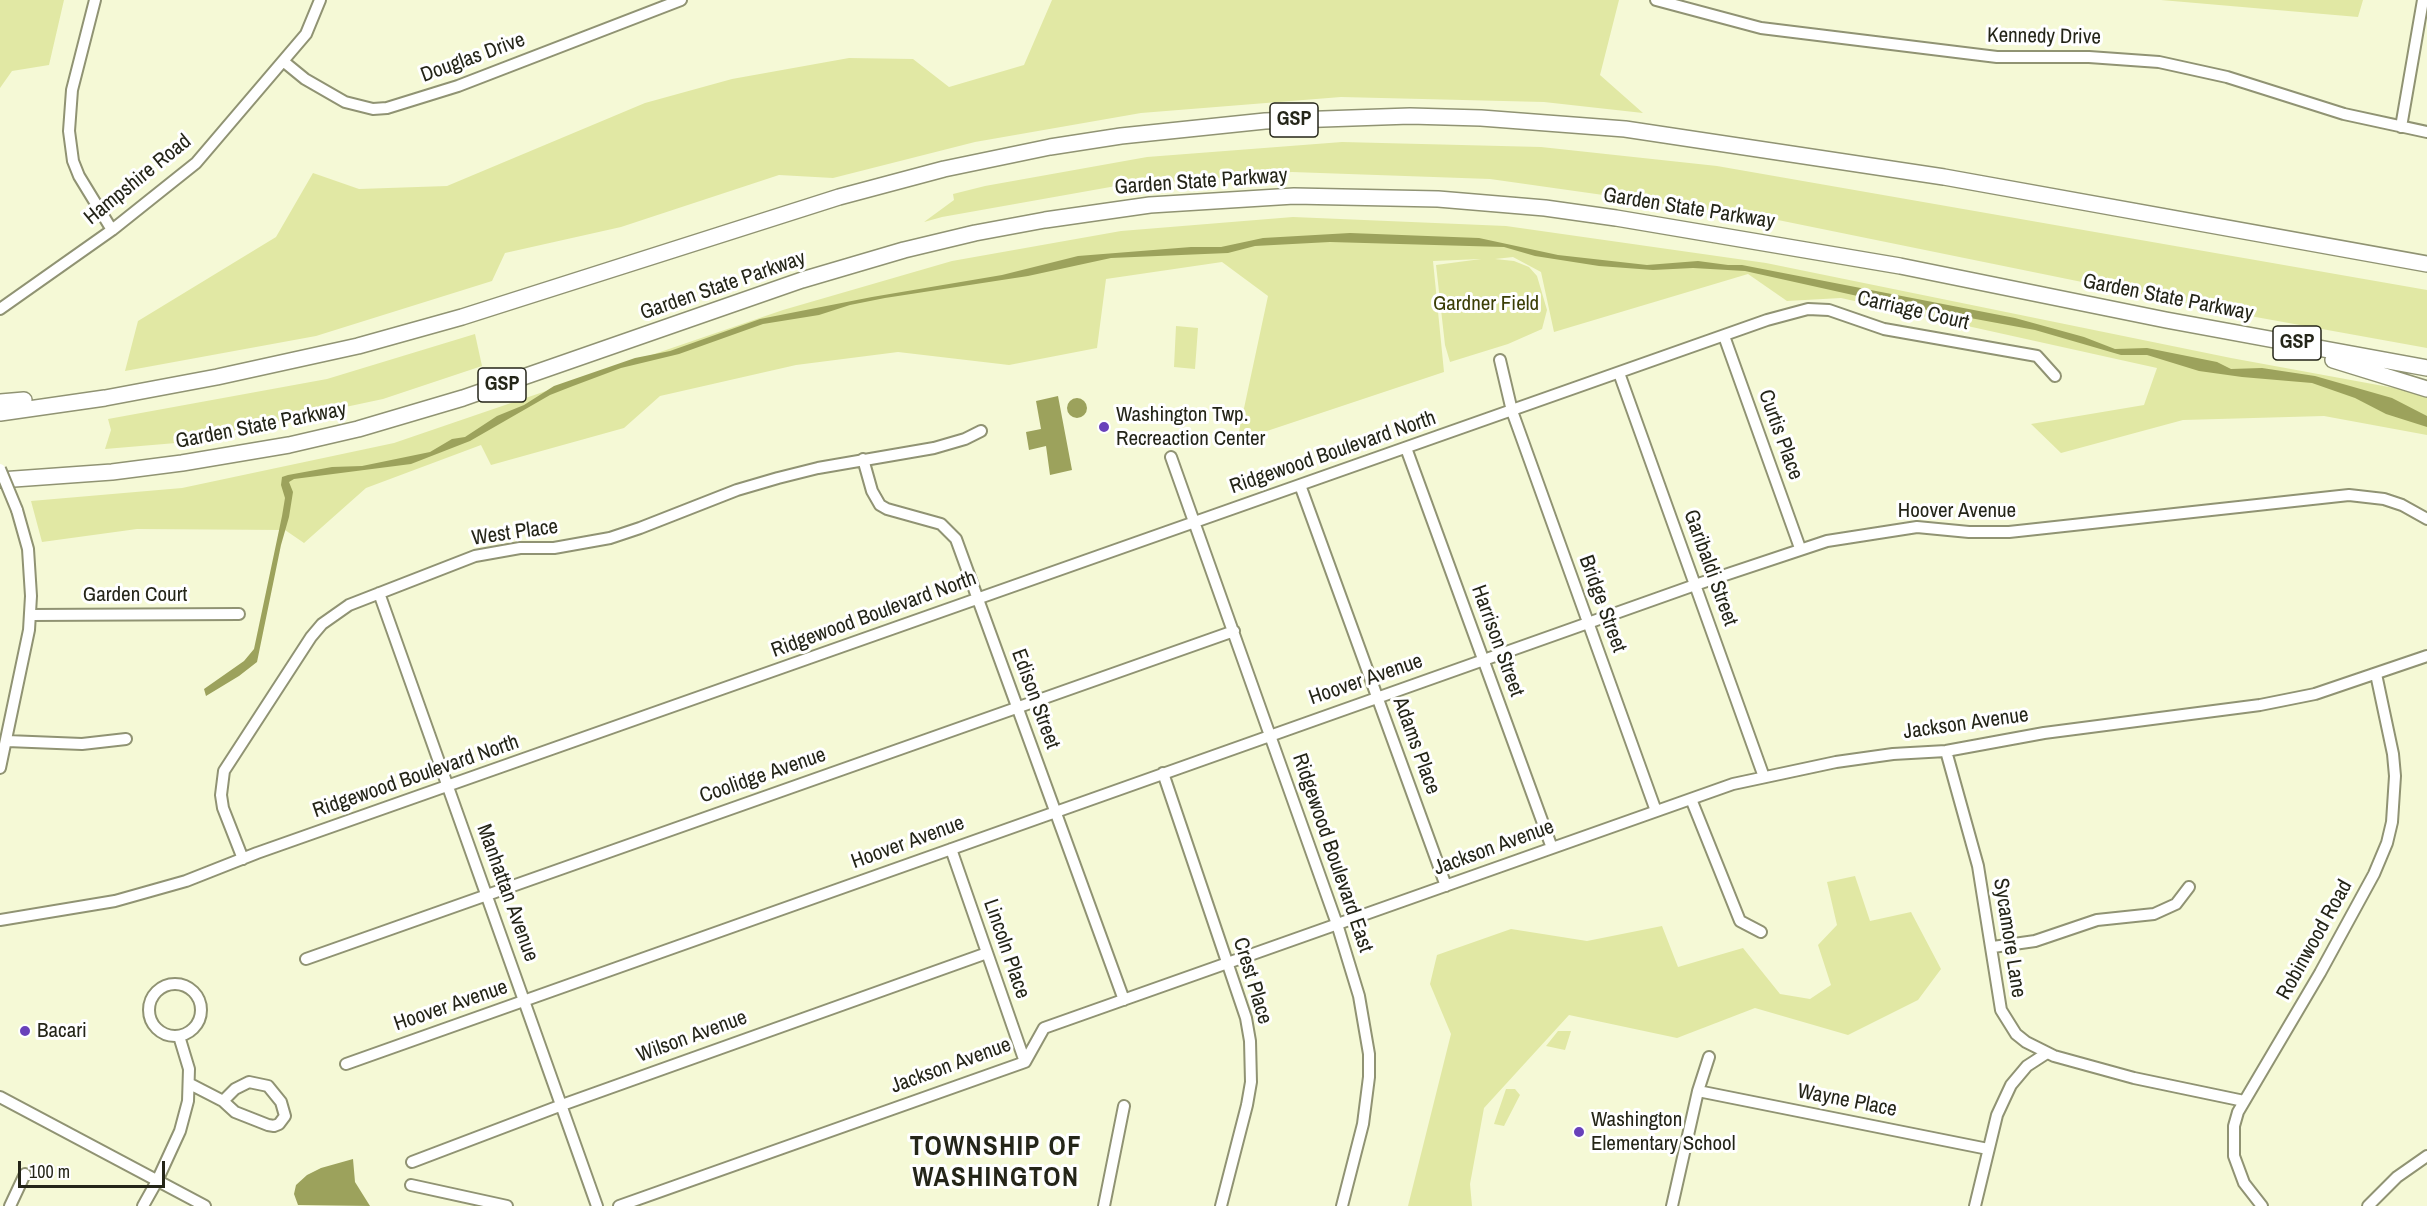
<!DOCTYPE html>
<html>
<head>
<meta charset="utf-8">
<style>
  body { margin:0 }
  #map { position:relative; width:2427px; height:1206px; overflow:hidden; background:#f5f9d6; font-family:"Archivo Narrow",sans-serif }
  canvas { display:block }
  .scale { position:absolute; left:18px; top:1161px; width:147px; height:27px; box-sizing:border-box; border:3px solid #242518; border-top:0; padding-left:8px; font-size:18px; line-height:21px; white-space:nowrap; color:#242518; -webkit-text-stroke:4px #fff; paint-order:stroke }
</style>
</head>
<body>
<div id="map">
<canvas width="2427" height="1206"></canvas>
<div class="scale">100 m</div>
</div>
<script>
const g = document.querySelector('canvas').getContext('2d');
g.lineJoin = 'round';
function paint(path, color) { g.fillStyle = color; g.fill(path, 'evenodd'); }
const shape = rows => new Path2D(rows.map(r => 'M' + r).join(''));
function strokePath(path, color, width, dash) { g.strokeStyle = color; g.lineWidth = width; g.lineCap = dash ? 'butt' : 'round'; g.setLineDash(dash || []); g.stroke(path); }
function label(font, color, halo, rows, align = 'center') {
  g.font = font + ' "Archivo Narrow",sans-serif'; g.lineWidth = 6; g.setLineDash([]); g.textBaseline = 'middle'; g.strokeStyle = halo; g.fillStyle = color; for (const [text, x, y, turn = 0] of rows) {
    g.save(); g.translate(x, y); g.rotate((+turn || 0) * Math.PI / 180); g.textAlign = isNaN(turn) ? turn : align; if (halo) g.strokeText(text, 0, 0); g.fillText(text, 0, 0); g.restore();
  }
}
const green = shape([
  [0,0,64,0,49,65,12,71,0,88],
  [1052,0,1619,0,1600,75,1643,113,1544,102,1341,97,1141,113,975,142,833,178,779,175,621,227,505,253,492,281,316,336,125,371,138,321,276,237,313,173,359,189,447,186,645,103,732,79,849,58,913,59,949,87,1024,65],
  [2161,0,2363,0,2358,17],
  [1342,142,1541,147,1717,166,2427,290,2427,348,2239,314,1773,219,1490,179,1292,172,1116,186,942,217,924,222,954,200,953,194,985,186,1147,157],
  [1293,217,1506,226,1766,263,2231,358,2427,394,2427,435,2324,416,2183,420,2061,453,2031,424,2144,405,2157,368,1841,298,1787,301,1748,274,1554,332,1541,272,1513,257,1495,259,1514,261,1529,267,1537,276,1547,310,1542,329,1508,344,1450,362,1445,345,1436,265,1481,259,1433,261,1444,372,1237,441,1268,296,1222,262,1106,279,1097,348,1009,365,898,352,796,365,660,396,624,428,491,465,481,445,366,488,304,543,285,530,137,529,42,542,31,501,182,488,394,443,783,310,952,261,1121,231],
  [1176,326,1198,328,1195,369,1174,367],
  [475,334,482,366,383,399,176,443,105,449,111,430,108,419,327,379],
  [1855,876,1870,921,1911,912,1941,969,1918,1000,1848,1035,1755,1008,1677,1038,1569,1015,1484,1108,1470,1184,1472,1206,1408,1206,1451,1034,1430,984,1437,955,1511,929,1587,941,1662,926,1678,967,1743,948,1780,994,1810,999,1831,985,1818,945,1837,925,1827,882],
  [1558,1031,1571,1031,1565,1050,1546,1046],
  [1506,1089,1515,1089,1520,1095,1504,1126,1494,1124]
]);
const water = shape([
  [1350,233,1479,238,1558,255,1647,265,1698,261,1728,265,1742,265,2015,318,2084,337,2115,349,2147,348,2217,362,2231,369,2262,368,2315,376,2392,398,2427,416,2427,427,2386,414,2355,398,2312,383,2242,377,2199,371,2147,355,2121,355,2035,330,1889,303,1745,271,1693,268,1653,270,1599,266,1535,256,1504,247,1330,242,1255,246,1228,253,1111,258,1028,276,885,298,850,305,819,315,763,324,679,354,621,368,573,386,550,395,470,441,411,464,294,479,289,482,293,492,289,517,281,545,257,662,239,676,206,696,204,689,244,661,254,649,282,516,285,498,281,485,282,477,288,475,332,467,362,466,430,452,452,439,465,437,497,416,524,405,554,386,635,358,670,351,760,319,872,297,1002,275,1078,256,1191,247,1221,247,1263,238],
  [1058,396,1072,470,1050,475,1046,446,1029,450,1026,432,1041,429,1036,401],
  '1067 408a10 10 0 1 1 20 0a10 10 0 1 1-20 0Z',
  [353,1159,355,1182,370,1206,298,1205,294,1194,296,1185,307,1175,321,1168]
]);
const minor = shape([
  [95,0,72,90,69,131,73,161,79,176,112,230],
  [1656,0,1761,28,1997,57,2089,57,2159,62,2227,77,2344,114,2427,132],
  [283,61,305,79,345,102,373,109,387,108,458,86,681,0],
  [2401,127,2423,0],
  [0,309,112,230,196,163,306,34,320,0],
  [1724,336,1800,548],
  [1500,360,1512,411,1656,811],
  [1619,373,1764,777],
  [1406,448,1552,848],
  [1171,457,1337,924,1359,996,1369,1054,1369,1077,1363,1124,1342,1206],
  [863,459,872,491,880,505,887,509,941,524,956,539,1124,1000],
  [1300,485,1446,886],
  [379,593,597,1206],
  [30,615,239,614],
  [7,741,82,744,126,739],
  [1946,751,1978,866,2001,1010,2016,1034,2026,1042,2054,1056,2134,1078,2244,1101],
  [0,768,29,630,31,596,28,549,17,510],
  [1163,773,1246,1018,1250,1041,1251,1082,1247,1105,1221,1206],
  [1691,799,1740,921,1761,932],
  [951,849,1025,1062],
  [243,859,223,808,221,795,224,771,311,637,322,624,349,605,475,556,520,548,554,548,610,538,640,528,737,490,778,478,818,468,934,448,965,439,981,431],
  [0,920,115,901,186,881,257,853,1767,320,1808,309,1829,310,1884,329,2037,356,2055,376],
  [1993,947,2035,941,2097,920,2154,914,2176,904,2189,887],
  [306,959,1234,631],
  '149 1010a26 26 0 1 1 52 0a26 26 0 1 1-52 0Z',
  [346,1064,1695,585,1827,541,1917,527,1969,532,2009,532,2349,495,2384,499,2402,505,2427,519],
  [190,1084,223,1101,235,1112,268,1125,274,1126,279,1124,285,1116,281,1102,268,1086,249,1082,235,1089,223,1101],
  [1698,1091,1988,1149],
  [0,1097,205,1206],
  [412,1162,562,1105,987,953],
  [411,1185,507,1206],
  [10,1206,25,1174],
  [143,1206,157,1181,180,1131,188,1101,189,1069,179,1036],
  [619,1206,1025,1062,1044,1028,1733,784,1836,762,1893,754,1946,751,2044,733,2260,705,2315,694,2427,656],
  [1104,1206,1124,1106],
  [1672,1206,1698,1091,1709,1057],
  [1975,1206,1997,1115,2011,1085,2027,1066,2047,1053],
  [2262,1206,2244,1183,2234,1156,2234,1126,2238,1112,2320,973,2374,874,2387,843,2392,822,2395,776,2393,754,2376,674],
  [2368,1206,2397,1177,2427,1156]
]);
const highway = shape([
  [2333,360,2427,389],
  [0,402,24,400],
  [0,413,105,398,217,377,358,346,462,317,839,197,944,169,1050,147,1121,136,1265,121,1410,116,1481,118,1625,129,1944,177,2427,264],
  [0,480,112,472,182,463,289,445,358,429,463,398,802,280,904,250,975,233,1045,220,1150,205,1294,196,1438,199,1545,208,1616,218,1900,266,2166,320,2427,368]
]);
const minorBridge = shape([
  [0,469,17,510]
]);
const markers = [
  [1104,427,6,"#6841ba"],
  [25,1031,6,"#6841ba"],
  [1579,1132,6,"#6841ba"]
];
const shields = [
  [1294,120,48],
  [2297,343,48],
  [502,385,48]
];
const shieldNames = [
  ["GSP",1294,120],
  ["GSP",2297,343],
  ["GSP",502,385]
];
const streetNames = [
  ["Kennedy Drive",2044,37,1],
  ["Douglas Drive",473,58,-20],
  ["Hampshire Road",138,180,-39],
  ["Garden State Parkway",1201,182,-4],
  ["Garden State Parkway",1689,209,9],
  ["Garden State Parkway",723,286,-19],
  ["Garden State Parkway",2168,298,11],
  ["Carriage Court",1913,311,13],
  ["Garden State Parkway",261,426,-11],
  ["Curtis Place",1780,435,70],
  ["Ridgewood Boulevard North",1333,453,-19],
  ["Hoover Avenue",1957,511],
  ["West Place",515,533,-8],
  ["Garibaldi Street",1710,568,70],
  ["Garden Court",135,595],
  ["Bridge Street",1602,604,70],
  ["Ridgewood Boulevard North",874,615,-20],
  ["Harrison Street",1497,641,70],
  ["Hoover Avenue",1366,680,-19],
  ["Edison Street",1035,699,70],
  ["Jackson Avenue",1966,724,-8],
  ["Adams Place",1416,746,70],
  ["Coolidge Avenue",763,776,-19],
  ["Ridgewood Boulevard North",416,777,-19],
  ["Hoover Avenue",908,843,-20],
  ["Jackson Avenue",1494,848,-20],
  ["Ridgewood Boulevard East",1332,853,71],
  ["Manhattan Avenue",507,893,70],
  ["Sycamore Lane",2009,938,81],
  ["Robinwood Road",2315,940,-61],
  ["Lincoln Place",1006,949,71],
  ["Crest Place",1252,981,73],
  ["Hoover Avenue",451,1006,-19],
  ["Wilson Avenue",692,1037,-20],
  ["Jackson Avenue",951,1066,-20],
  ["Wayne Place",1847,1101,11]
];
const parkNames = [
  ["Gardner Field",1486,304]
];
const poiNames = [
  ["Washington Twp.",1116,415],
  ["Recreaction Center",1116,439],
  ["Bacari",37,1031],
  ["Washington",1591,1120],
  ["Elementary School",1591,1144]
];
const districtNames = [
  ["TOWNSHIP OF",996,1148],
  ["WASHINGTON",996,1179]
];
paint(green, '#e1e8a4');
paint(water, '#9ca25c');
strokePath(minor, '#909373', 14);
strokePath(highway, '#909373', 18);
strokePath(minor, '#fff', 10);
strokePath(highway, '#fff', 15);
strokePath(minorBridge, '#909373', 14, []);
strokePath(minorBridge, '#fff', 10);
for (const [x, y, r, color] of markers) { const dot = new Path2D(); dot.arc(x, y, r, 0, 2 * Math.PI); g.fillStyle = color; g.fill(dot); strokePath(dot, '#fff', 2); }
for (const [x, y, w] of shields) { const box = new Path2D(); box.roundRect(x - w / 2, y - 17, w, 34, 4.5); g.fillStyle = '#fff'; g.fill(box); strokePath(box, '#242518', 1.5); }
label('bold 20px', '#242518', null, shieldNames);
label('21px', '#242518', '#fff', streetNames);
label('21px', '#3b3e06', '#fff', parkNames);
label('21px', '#242518', '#fff', poiNames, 'left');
g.letterSpacing = '1.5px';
label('bold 27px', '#242518', '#fff', districtNames);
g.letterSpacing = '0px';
</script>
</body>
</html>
